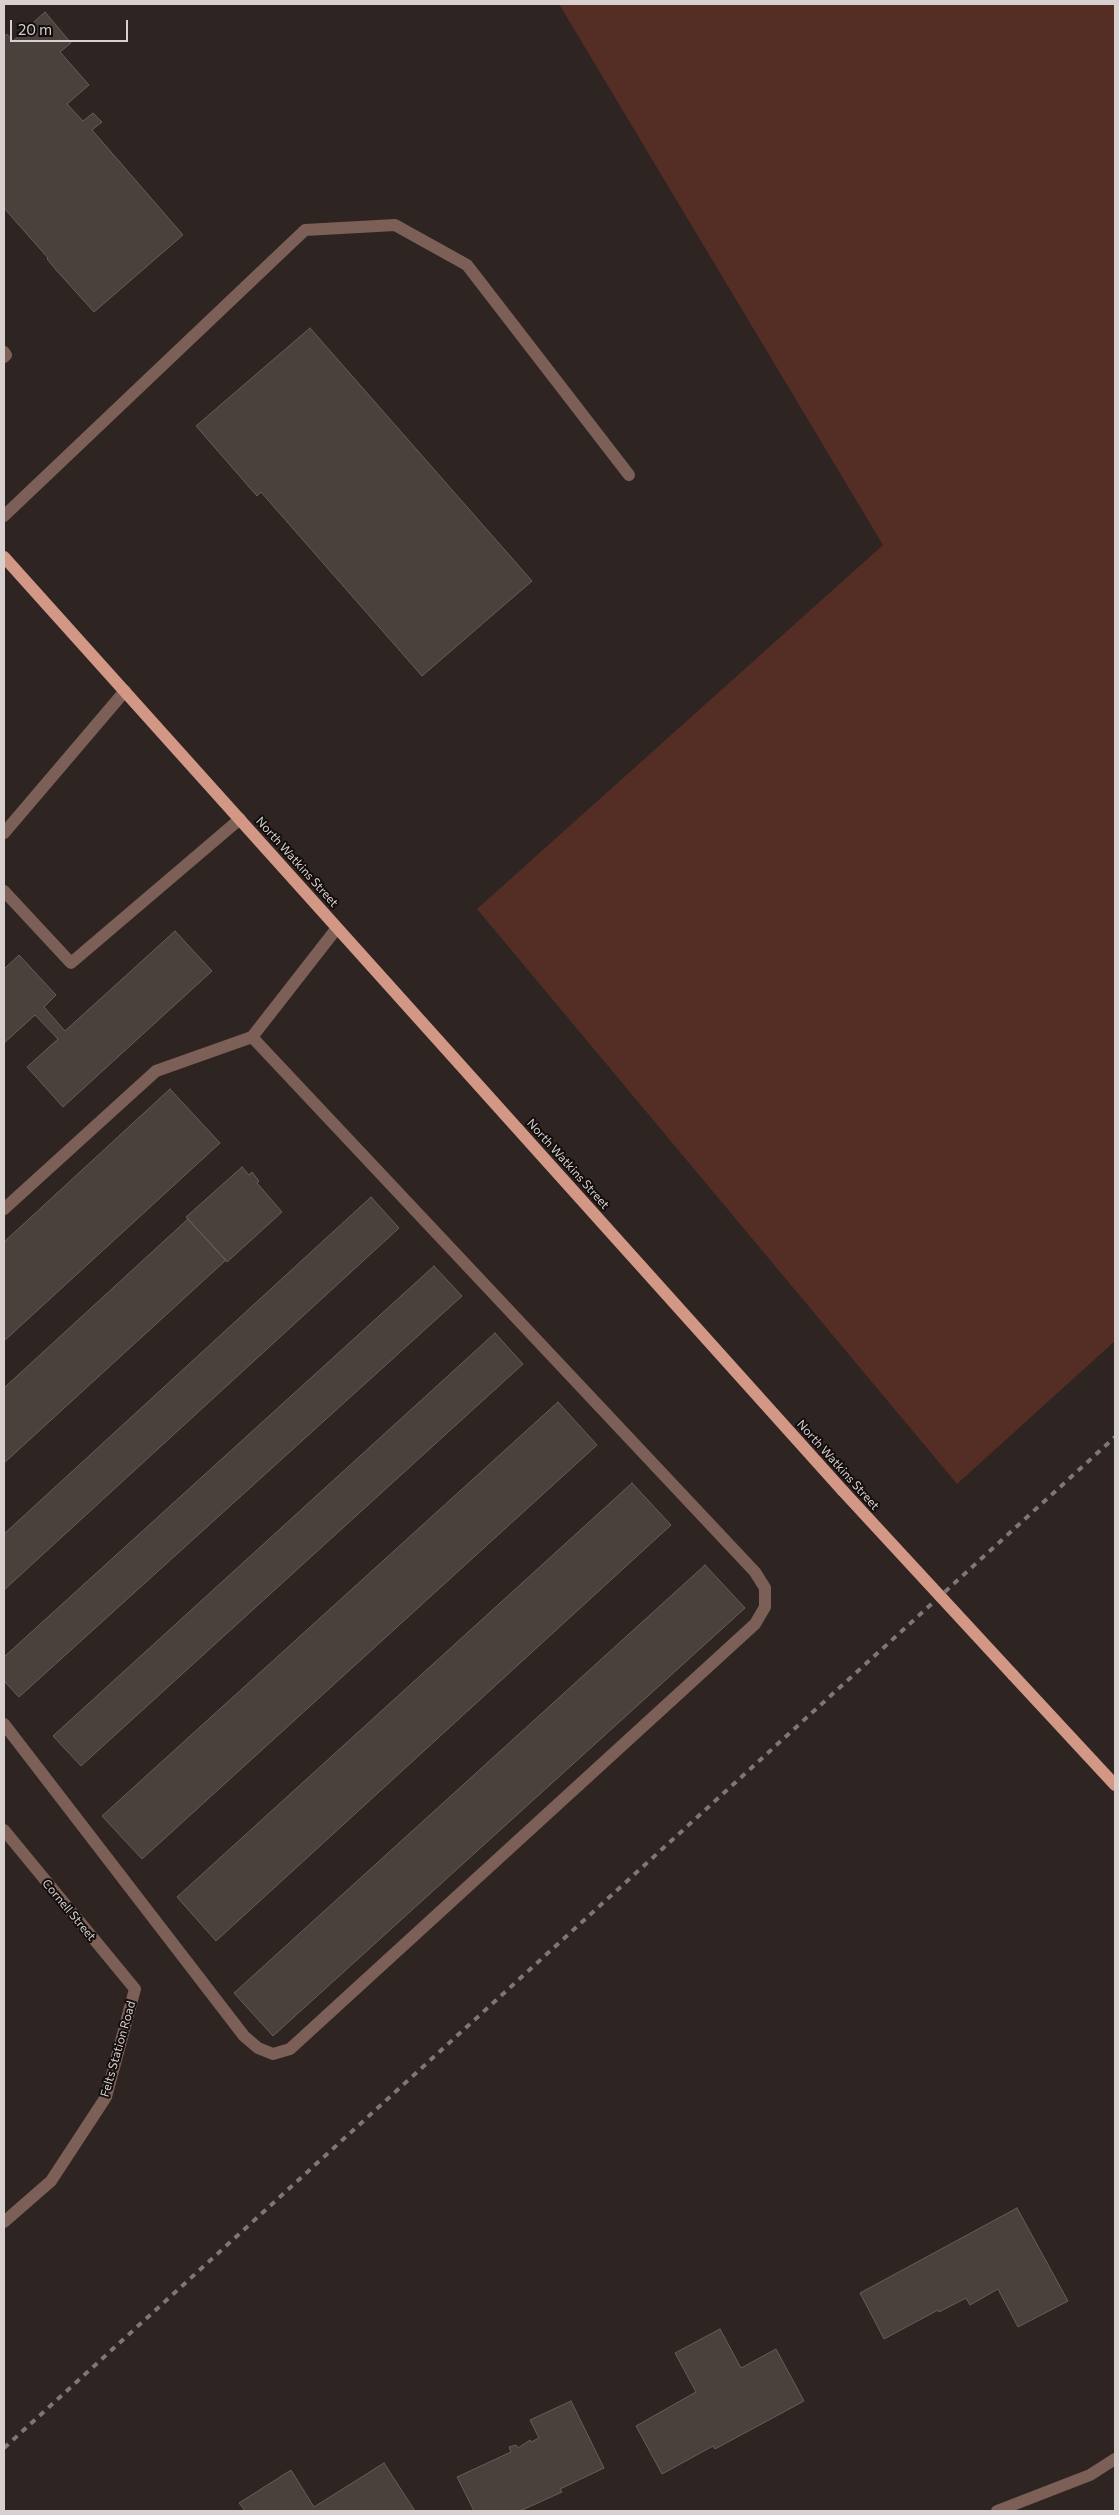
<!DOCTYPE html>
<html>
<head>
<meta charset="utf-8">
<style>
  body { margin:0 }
  #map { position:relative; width:1119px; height:2515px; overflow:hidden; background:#2e2421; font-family:Commissioner,sans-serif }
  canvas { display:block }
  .frame { position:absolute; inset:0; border:5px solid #d7d0ce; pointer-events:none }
  .scale { position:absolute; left:10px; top:20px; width:118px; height:22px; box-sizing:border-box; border:2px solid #d7d0ce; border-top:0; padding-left:6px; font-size:15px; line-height:18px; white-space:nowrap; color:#d7d0ce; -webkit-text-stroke:4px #130e0d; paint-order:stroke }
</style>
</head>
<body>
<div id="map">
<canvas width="1119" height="2515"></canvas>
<div class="frame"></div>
<div class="scale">20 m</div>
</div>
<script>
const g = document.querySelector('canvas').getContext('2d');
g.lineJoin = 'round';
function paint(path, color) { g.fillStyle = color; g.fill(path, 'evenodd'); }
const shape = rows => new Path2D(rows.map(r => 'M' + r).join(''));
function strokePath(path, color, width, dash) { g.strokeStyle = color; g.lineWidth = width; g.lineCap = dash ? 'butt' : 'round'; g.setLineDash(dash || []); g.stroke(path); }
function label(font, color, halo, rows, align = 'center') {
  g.font = font + ' Commissioner,sans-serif'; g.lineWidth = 4; g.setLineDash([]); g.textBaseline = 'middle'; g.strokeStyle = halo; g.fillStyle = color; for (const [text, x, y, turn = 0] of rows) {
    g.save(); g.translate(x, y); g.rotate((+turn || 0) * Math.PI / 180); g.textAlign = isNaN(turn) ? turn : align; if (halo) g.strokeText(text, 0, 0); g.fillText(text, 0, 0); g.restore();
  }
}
const green = shape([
  [559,4,1115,4,1115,1341,957,1484,477,909,883,545]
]);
const building = shape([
  [45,12,71,43,60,52,89,85,67,104,83,121,93,113,102,122,92,130,183,235,94,312,57,271,47,259,48,258,4,208,4,37,7,34,13,41,45,12],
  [310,328,532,581,422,676,261,492,257,496,196,426,310,328],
  [175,931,212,971,63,1107,27,1067,58,1039,35,1015,4,1043,4,969,19,955,56,995,44,1007,65,1031,175,931],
  [170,1089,220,1143,4,1341,4,1242,170,1089],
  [242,1167,249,1175,252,1172,259,1181,257,1183,282,1212,227,1262,186,1217,242,1167],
  [371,1197,399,1228,4,1590,4,1534,371,1197],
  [188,1219,226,1260,4,1463,4,1388,188,1219],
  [434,1266,462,1296,19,1697,4,1681,4,1657,434,1266],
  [495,1333,523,1364,81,1766,53,1736,495,1333],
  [558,1402,597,1445,142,1859,102,1816,558,1402],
  [632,1483,671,1525,216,1941,177,1897,632,1483],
  [705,1565,745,1608,273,2036,234,1993,705,1565],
  [1017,2208,1068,2301,1018,2327,998,2289,970,2305,966,2298,939,2312,938,2310,884,2339,860,2293,1017,2208],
  [720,2329,741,2368,776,2349,804,2401,715,2449,713,2446,662,2474,636,2426,696,2392,675,2353,720,2329],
  [571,2401,604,2468,560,2489,562,2492,520,2511,474,2511,457,2477,511,2452,509,2447,516,2445,518,2448,530,2440,531,2442,539,2438,530,2420,571,2401],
  [384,2463,415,2511,245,2511,239,2503,291,2470,314,2507,384,2463]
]);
const minor = shape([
  [4,352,6,355,4,357],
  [4,516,305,230,395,225,467,265,629,475],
  [4,833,125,691],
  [4,891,71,963,240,819],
  [4,1209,156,1071,252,1037,337,928],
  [4,1724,244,2036,258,2048,273,2054,290,2049,755,1624,765,1607,765,1588,755,1572,252,1037],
  [4,1830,135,1989,106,2097,51,2181,4,2222],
  [997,2511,1090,2475,1115,2459]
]);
const major = shape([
  [4,557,843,1491],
  [1013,1675,1115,1785]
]);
const rail = shape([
  [4,2448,1115,1437]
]);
const majorBridge = shape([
  [843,1491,1013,1675]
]);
const streetNames = [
  ["North Watkins Street",297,862,48],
  ["North Watkins Street",568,1164,48],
  ["North Watkins Street",838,1465,48],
  ["Cornell Street",69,1910,50],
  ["Felts Station Road",118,2049,-74]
];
paint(green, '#542e24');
paint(building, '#4a403c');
strokePath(building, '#685d59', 1);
strokePath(minor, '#7c5f56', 12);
strokePath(major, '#d39785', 12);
strokePath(rail, '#7f7774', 4, [6, 6]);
strokePath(majorBridge, '#d39785', 12);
label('12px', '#d7d0ce', '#130e0d', streetNames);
</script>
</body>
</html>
